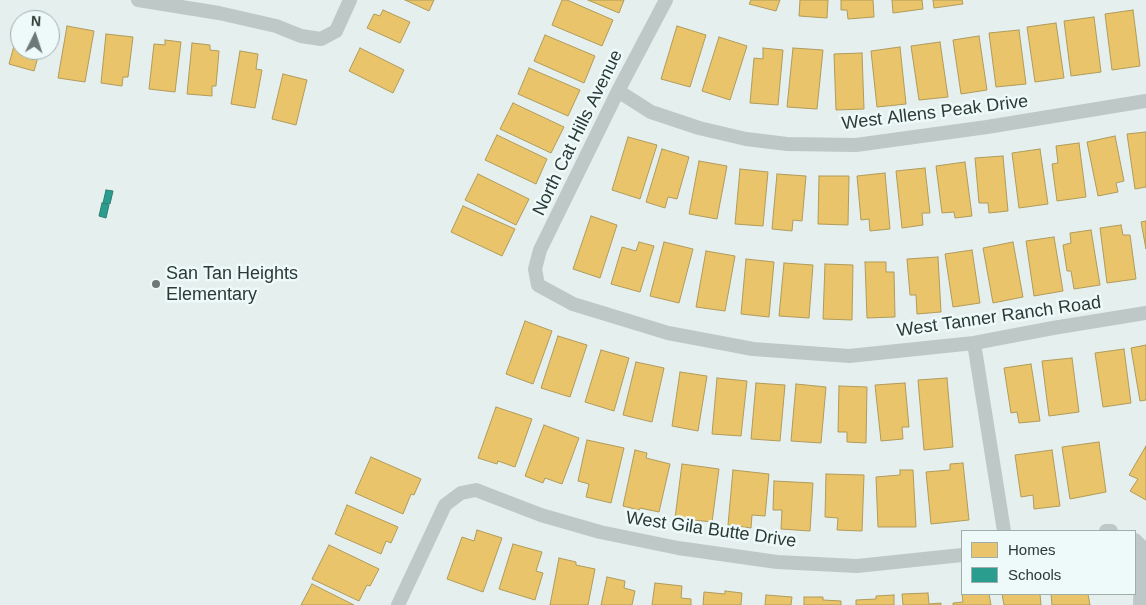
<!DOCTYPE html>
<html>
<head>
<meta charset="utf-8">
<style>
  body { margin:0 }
  #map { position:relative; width:1146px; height:605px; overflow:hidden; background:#e5efee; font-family:Helvetica,sans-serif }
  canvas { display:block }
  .legend { position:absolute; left:961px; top:530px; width:175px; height:65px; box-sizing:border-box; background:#edfaf9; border:1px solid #9fadab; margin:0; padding:6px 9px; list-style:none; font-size:15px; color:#2b3a35 }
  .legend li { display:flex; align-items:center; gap:10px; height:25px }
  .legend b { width:25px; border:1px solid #9fadab }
  .north { position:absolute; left:10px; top:10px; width:50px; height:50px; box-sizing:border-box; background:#edfaf9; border:1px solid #9fadab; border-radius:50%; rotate:4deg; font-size:14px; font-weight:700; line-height:20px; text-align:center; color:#2b3a35 }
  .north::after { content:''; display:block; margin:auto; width:18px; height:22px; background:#6c7976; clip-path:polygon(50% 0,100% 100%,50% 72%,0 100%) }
</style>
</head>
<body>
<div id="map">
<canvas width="1146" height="605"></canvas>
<ul class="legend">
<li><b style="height:14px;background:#e9c46a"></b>Homes</li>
<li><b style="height:14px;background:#2a9d8f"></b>Schools</li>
</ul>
<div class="north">N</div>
</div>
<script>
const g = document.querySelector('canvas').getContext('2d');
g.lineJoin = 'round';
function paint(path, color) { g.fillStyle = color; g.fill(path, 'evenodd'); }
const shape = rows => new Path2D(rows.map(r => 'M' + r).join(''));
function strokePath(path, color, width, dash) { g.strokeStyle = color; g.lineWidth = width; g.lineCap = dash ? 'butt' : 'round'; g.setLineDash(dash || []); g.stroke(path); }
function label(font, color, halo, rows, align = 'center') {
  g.font = font + ' Helvetica,sans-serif'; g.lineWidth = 5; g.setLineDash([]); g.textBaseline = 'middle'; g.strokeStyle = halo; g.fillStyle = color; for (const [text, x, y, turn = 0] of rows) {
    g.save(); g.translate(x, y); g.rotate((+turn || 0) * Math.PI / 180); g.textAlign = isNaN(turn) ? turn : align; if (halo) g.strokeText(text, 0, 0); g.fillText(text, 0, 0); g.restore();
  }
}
const homes = shape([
  [405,0,434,0,429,11,405,0],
  [562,0,567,0,613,20,602,46,552,25,562,0],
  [588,0,624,0,619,13,588,0],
  [751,0,780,0,776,11,749,4,751,0],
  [800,0,828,0,827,18,799,16,800,0],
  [841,0,873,0,874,17,848,19,847,10,841,10,841,0],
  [892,0,922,0,923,9,893,13,892,0],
  [933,0,962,0,963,4,934,8,933,0],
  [383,10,410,22,400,43,367,28,374,14,380,16,383,10],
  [1133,10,1140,66,1112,70,1105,14,1133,10],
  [1094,17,1101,72,1071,76,1064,21,1094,17],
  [1056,23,1064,78,1035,82,1027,27,1056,23],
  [20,24,20,50,40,50,34,71,9,64,20,24],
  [67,26,94,31,85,82,58,78,67,26],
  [677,26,706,35,690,87,661,79,677,26],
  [1019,30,1026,84,996,87,989,33,1019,30],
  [106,34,133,37,128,77,123,77,122,86,101,83,106,34],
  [545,35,595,56,584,83,534,61,545,35],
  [979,36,987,90,961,94,953,40,979,36],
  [719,37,747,46,730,100,702,91,719,37],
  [165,40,181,42,175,92,149,89,154,44,165,45,165,40],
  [940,42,948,97,919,100,911,46,940,42],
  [192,43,210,45,210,50,219,51,216,86,212,86,212,96,187,94,192,43],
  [900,47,906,104,877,107,871,51,900,47],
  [360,48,404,70,393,93,349,71,360,48],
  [763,48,783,50,778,105,750,103,754,58,763,59,763,48],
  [793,48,823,50,817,109,787,107,793,48],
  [240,51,258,54,256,69,262,70,255,108,231,104,240,51],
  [862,53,864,109,836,110,834,54,862,53],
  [529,68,580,90,568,116,518,94,529,68],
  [283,74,307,80,296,125,272,119,283,74],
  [513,103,564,127,551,153,500,129,513,103],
  [1146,132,1146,187,1135,189,1127,134,1146,132],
  [497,135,547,159,536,184,485,160,497,135],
  [1115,136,1124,181,1116,183,1118,192,1098,196,1087,142,1115,136],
  [628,137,657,145,640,199,612,190,628,137],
  [1079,143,1086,197,1057,201,1052,164,1058,163,1056,146,1079,143],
  [662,149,689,157,677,199,668,197,665,208,646,202,662,149],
  [1040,149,1048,204,1019,208,1012,153,1040,149],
  [1003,156,1008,211,989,213,988,203,979,203,975,158,1003,156],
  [699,161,727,166,717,219,689,214,699,161],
  [965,162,972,216,955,218,954,212,942,213,936,166,965,162],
  [925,168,930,213,922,213,923,225,902,228,896,171,925,168],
  [740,169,768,172,763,226,735,224,740,169],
  [885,173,890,229,870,231,869,219,861,220,857,176,885,173],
  [478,174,529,199,516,225,465,200,478,174],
  [777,174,806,176,802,221,793,220,792,231,772,229,777,174],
  [819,176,849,176,848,225,818,224,819,176],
  [463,206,515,229,502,256,451,232,463,206],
  [591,216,617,225,600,278,573,269,591,216],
  [1146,221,1146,249,1141,222,1146,221],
  [1121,225,1123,235,1130,235,1136,279,1107,283,1100,228,1121,225],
  [1091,230,1100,285,1074,289,1071,271,1067,271,1063,245,1071,243,1070,233,1091,230],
  [1054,237,1063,291,1034,296,1026,241,1054,237],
  [639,242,654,246,640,292,611,284,622,247,636,251,639,242],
  [664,242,693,249,679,303,650,296,664,242],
  [1013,242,1023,297,993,303,983,248,1013,242],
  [972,250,980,303,953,307,945,254,972,250],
  [706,251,735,256,725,311,696,307,706,251],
  [938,257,941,312,917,314,916,295,910,295,907,259,938,257],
  [746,259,774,262,769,317,741,314,746,259],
  [865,262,886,262,886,272,894,272,895,317,867,318,865,262],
  [784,263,813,265,809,318,779,316,784,263],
  [825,264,853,265,852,320,823,319,825,264],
  [525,321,552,331,533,384,506,374,525,321],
  [558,336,587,345,570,397,541,388,558,336],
  [1146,345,1146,400,1140,401,1131,348,1146,345],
  [1124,349,1131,403,1103,407,1095,353,1124,349],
  [601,350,629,358,614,411,585,402,601,350],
  [1072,358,1079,412,1049,416,1042,361,1072,358],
  [636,362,664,368,652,422,623,415,636,362],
  [1031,364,1040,421,1019,423,1017,412,1011,413,1004,368,1031,364],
  [680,372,707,376,698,431,672,426,680,372],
  [717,378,747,381,741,436,712,434,717,378],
  [947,378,953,447,924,450,918,380,947,378],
  [756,383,785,385,780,441,751,439,756,383],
  [905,383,909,427,902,427,903,439,881,441,875,385,905,383],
  [796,384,826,387,821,443,791,441,796,384],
  [839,386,867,387,866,443,847,442,847,432,838,432,839,386],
  [496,407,532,419,515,467,498,461,497,464,478,458,496,407],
  [544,425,579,438,562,484,545,478,543,483,525,476,544,425],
  [587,440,624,448,611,503,586,497,589,484,578,481,587,440],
  [1099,442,1106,492,1070,499,1062,447,1099,442],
  [1146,446,1146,500,1130,491,1138,479,1129,475,1146,446],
  [635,450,647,453,646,458,670,464,659,512,640,508,639,510,623,506,635,450],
  [1052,450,1060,506,1034,509,1033,495,1021,497,1015,455,1052,450],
  [371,457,421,479,414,495,411,494,403,514,355,493,371,457],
  [963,463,969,520,931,524,926,472,950,470,950,464,963,463],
  [682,464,719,469,712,522,675,518,682,464],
  [733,470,769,474,765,516,752,515,751,528,728,525,733,470],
  [900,470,913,470,916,527,878,527,876,477,900,475,900,470],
  [826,474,864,475,862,531,837,530,838,518,825,517,826,474],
  [774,481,813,483,810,531,781,529,782,510,773,510,774,481],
  [347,505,398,527,391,543,386,541,381,554,335,534,347,505],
  [477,530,502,538,483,592,447,579,462,537,474,541,477,530],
  [513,544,542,552,536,571,543,573,535,600,499,589,513,544],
  [329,545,379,569,370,586,367,585,359,601,312,579,329,545],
  [559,558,576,562,576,565,595,569,588,605,550,605,559,558],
  [607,577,625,581,624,588,635,591,632,605,601,605,607,577],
  [655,583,682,586,681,598,691,599,691,605,652,605,655,583],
  [312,584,354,605,301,605,312,584],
  [725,591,742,593,741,605,703,605,704,592,725,594,725,591],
  [928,593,929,604,941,603,941,605,903,605,902,594,928,593],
  [962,594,989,594,991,605,953,605,953,603,963,602,962,594],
  [1002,594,1040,594,1041,605,1004,605,1002,594],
  [1051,594,1088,594,1090,605,1052,605,1051,594],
  [766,595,792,597,791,605,765,605,766,595],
  [894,595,894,605,856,605,856,600,876,599,876,596,894,595],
  [804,597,823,597,823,600,841,601,841,605,804,605,804,597]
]);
const schools = shape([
  [106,190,113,191,110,204,103,203,106,190],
  [102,203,109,205,106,218,99,216,102,203]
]);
const minor = shape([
  [138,0,219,13,276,26,301,36,321,39,336,31,350,0],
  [666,0,618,91,540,250,535,269,538,285,573,304,668,333,753,349,849,356,974,343,1053,328,1146,313],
  [618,91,651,112,699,128,746,139,787,144,856,145,987,127,1146,101],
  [974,343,1004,531],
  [1106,531,1111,531],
  [1135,540,1142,547,1140,605],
  [398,605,445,505,461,493,476,490,541,515,600,532,678,548,777,562,857,566,962,555]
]);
const markers = [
  [156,284,5,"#6c7976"]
];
const streetNames = [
  ["West Allens Peak Drive",935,113,-7],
  ["North Cat Hills Avenue",578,133,-64],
  ["West Tanner Ranch Road",999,317,-8],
  ["West Gila Butte Drive",711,530,8]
];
const poiNames = [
  ["San Tan Heights",166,274],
  ["Elementary",166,295]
];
paint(homes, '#e9c46a');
strokePath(homes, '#b09b5a', 1);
paint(schools, '#2a9d8f');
strokePath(schools, '#2a7f74', 1);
strokePath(minor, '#bdc8c7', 14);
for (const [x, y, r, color] of markers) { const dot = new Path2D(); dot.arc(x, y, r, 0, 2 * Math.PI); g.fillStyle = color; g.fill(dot); strokePath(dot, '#edfaf9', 2); }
label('18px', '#2b3a35', '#edfaf9', streetNames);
label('18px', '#2b3a35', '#edfaf9', poiNames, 'left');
</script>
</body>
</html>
